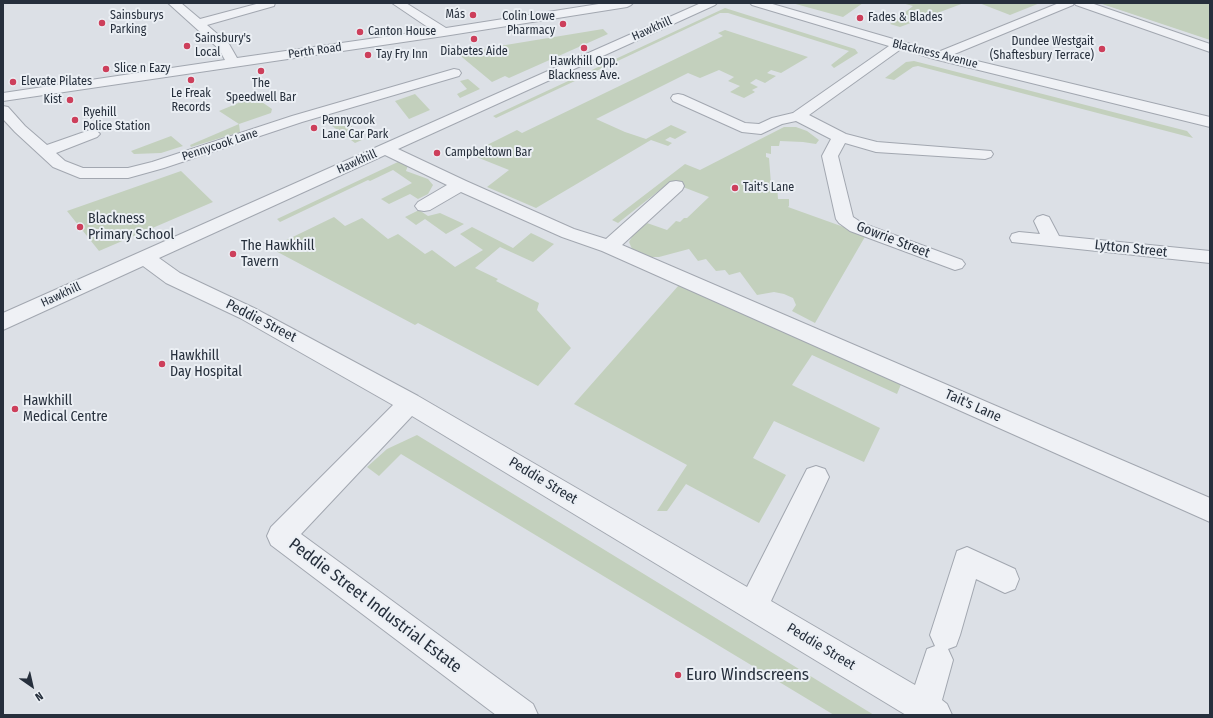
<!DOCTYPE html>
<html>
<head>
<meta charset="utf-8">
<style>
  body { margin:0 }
  #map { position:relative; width:1213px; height:718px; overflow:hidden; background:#dce0e6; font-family:"Fira Sans Condensed",sans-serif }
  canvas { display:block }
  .frame { position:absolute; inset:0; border:4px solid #262f3c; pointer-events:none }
  .north { position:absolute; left:12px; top:666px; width:40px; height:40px; -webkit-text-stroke:3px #ebeff4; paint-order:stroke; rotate:146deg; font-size:11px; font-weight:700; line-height:16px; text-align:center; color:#262f3c }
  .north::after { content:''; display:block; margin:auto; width:14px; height:18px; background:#262f3c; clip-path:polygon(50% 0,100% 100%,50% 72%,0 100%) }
</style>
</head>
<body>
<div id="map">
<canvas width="1213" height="718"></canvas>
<div class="frame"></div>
<div class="north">N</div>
</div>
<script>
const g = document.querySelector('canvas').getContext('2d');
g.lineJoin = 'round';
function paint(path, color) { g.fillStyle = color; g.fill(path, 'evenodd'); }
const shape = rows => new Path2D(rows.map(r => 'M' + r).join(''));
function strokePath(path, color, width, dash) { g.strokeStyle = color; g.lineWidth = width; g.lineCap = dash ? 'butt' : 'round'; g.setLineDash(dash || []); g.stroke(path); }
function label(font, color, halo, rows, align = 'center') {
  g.font = font + ' "Fira Sans Condensed",sans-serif'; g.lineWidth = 4; g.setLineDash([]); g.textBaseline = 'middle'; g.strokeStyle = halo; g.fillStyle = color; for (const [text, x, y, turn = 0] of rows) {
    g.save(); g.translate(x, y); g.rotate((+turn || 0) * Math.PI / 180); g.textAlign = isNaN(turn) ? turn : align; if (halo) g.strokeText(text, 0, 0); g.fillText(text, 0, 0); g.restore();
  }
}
const green = shape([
  [792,3,863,3,843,17],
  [902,3,964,3,900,27,890,24,913,6],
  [979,3,1040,3,1010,15],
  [1099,3,1210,3,1210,40],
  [725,8,855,49,858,53,834,68,831,65,849,51,728,13,720,13,496,118,493,116],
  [603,29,608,34,509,78,505,76,492,82,457,53],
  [725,30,808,57,781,73,771,70,767,73,776,76,765,83,756,79,750,83,758,87,752,90,755,92,744,98,730,92,740,86,728,81,734,77,719,70,700,78,688,73,596,119,625,132,646,139,671,125,687,132,675,139,670,137,665,140,672,143,668,146,651,140,536,208,487,187,509,170,469,154,517,130,522,133,723,36,718,33],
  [914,61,1187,131,1193,138,918,66,913,67,894,80,885,78,906,62],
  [468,79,480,89,460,98,457,94,467,89,460,81],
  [415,94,430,110,409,119,395,101],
  [256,98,272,109,271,113,239,124,240,132,191,147,190,145,239,124,219,111,243,101,246,102],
  [343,118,364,139,355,143,328,123],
  [784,127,796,127,807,131,819,140,816,144,803,142,780,141,779,146,771,146,771,154,766,153,766,157,769,158,771,184,777,185,778,199,789,199,789,206,788,207,866,235,815,323,792,311,796,305,793,298,784,294,774,292,757,295,740,272,729,275,725,270,716,271,706,259,698,261,689,249,659,257,648,257,632,249,629,242,633,235,647,223,667,230,676,221,680,222,684,218,687,218,709,197,670,182,618,223,612,220,685,164,700,170],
  [171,136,183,146,161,153,134,154,131,151],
  [400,161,408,165,406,171,428,179,433,185,428,194,418,199,410,194,389,204,381,199,412,183,393,170,370,181,368,180,280,222,277,219],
  [181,171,213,202,99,251,67,211],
  [419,210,428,216,440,213,464,224,446,234,425,219,416,225,405,217],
  [334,217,345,226,362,218,388,239,398,234,425,254,432,250,455,267,483,250,460,234,472,227,513,248,531,233,554,244,533,262,500,247,475,268,498,279,496,281,539,303,537,310,571,348,538,386,418,323,415,325,270,248],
  [679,285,902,382,897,394,812,355,792,385,880,428,864,462,774,421,753,458,786,475,759,523,686,484,667,511,657,511,687,465,574,404],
  [417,435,874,715,834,715,401,454,379,476,367,467,387,449]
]);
const minor = shape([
  [168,3,181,3,200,19,260,3,275,3,274,6,207,25,229,44,237,58,432,30,392,3,406,3,446,28,605,3,633,3,631,5,627,7,444,36,3,101,3,93,225,60,219,49,168,3],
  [701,3,717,3,715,5,398,149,466,181,574,229,606,239,670,182,676,181,682,182,684,186,682,190,622,245,1210,498,1210,522,602,251,562,237,461,192,430,210,424,211,418,210,415,206,418,202,447,185,385,155,159,258,180,273,254,308,418,396,747,587,807,469,816,466,825,469,829,477,771,601,915,685,927,649,935,646,930,635,957,551,967,547,1015,569,1019,579,1015,589,1005,593,976,579,960,635,956,646,948,649,953,660,942,700,947,704,952,715,906,715,412,416,301,534,533,704,538,715,496,715,271,545,267,536,271,527,393,405,240,318,166,283,143,266,3,330,3,313,701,3],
  [750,3,769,3,938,52,1059,3,1091,3,1210,44,1210,52,1076,5,1074,3,1073,5,952,55,1210,117,1210,127,934,59,901,49,809,115,846,134,877,142,991,151,993,154,991,157,985,159,876,152,845,143,838,156,853,217,862,223,962,260,965,264,962,268,955,270,850,231,839,223,836,219,822,156,831,139,796,121,782,124,761,134,742,132,673,101,671,98,673,95,678,94,683,95,745,123,759,124,772,118,793,113,889,46,752,5,750,3],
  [454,69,459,70,461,73,459,76,302,122,164,168,128,178,80,178,53,167,15,132,3,119,3,106,8,107,25,126,47,145,87,131,92,129,97,131,100,134,97,137,56,153,65,161,83,168,128,168,152,162,292,116,454,69],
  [1043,215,1049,217,1059,236,1210,251,1210,263,1012,242,1010,238,1012,234,1019,232,1040,234,1034,221,1037,217,1043,215]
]);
const markers = [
  [473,15,4,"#cd3f5b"],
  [860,18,4,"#cd3f5b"],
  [102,23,4,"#cd3f5b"],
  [563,24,4,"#cd3f5b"],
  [360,32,4,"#cd3f5b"],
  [474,39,4,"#cd3f5b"],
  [187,46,4,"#cd3f5b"],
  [584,48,4,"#cd3f5b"],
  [1102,49,4,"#cd3f5b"],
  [368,55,4,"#cd3f5b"],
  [106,69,4,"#cd3f5b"],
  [261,71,4,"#cd3f5b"],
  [191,80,4,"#cd3f5b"],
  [13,82,4,"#cd3f5b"],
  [70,100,4,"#cd3f5b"],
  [75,120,4,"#cd3f5b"],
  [314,128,4,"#cd3f5b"],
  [437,153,4,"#cd3f5b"],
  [735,188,4,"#cd3f5b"],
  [80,227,4,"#cd3f5b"],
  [233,254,4,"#cd3f5b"],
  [162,364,4,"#cd3f5b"],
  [15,409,4,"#cd3f5b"],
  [678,675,4,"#cd3f5b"]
];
const farPoinames = [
  ["Más",465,15,"right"],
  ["Sainsburys",110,16],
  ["Parking",110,30],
  ["Colin Lowe",555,17,"right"],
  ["Pharmacy",555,31,"right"],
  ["Fades & Blades",868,18],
  ["Canton House",368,32],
  ["Sainsbury's",195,39],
  ["Local",195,53],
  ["Dundee Westgait",1094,42,"right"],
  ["(Shaftesbury Terrace)",1094,56,"right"],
  ["Diabetes Aide",474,52,"center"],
  ["Tay Fry Inn",376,55],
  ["Hawkhill Opp.",584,62,"center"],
  ["Blackness Ave.",584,76,"center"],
  ["Slice n Eazy",114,69],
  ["Elevate Pilates",21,82],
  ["The",261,84,"center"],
  ["Speedwell Bar",261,98,"center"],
  ["Le Freak",191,94,"center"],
  ["Records",191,108,"center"],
  ["Kist",62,100,"right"],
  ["Ryehill",83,113],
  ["Police Station",83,127],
  ["Pennycook",322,121],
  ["Lane Car Park",322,135],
  ["Campbeltown Bar",445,153],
  ["Tait's Lane",743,188]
];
const farStreetnames = [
  ["Hawkhill",652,29,-24],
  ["Perth Road",315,51,-8],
  ["Blackness Avenue",935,54,14],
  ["Pennycook Lane",220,145,-18],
  ["Hawkhill",357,162,-24],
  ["Hawkhill",61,295,-25]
];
const poiNames = [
  ["Blackness",88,219],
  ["Primary School",88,235],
  ["The Hawkhill",241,246],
  ["Tavern",241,262],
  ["Hawkhill",170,356],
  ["Day Hospital",170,372],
  ["Hawkhill",23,401],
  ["Medical Centre",23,417]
];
const streetNames = [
  ["Gowrie Street",893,240,21],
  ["Lytton Street",1131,249,6],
  ["Peddie Street",261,321,27],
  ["Tait's Lane",973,406,24],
  ["Peddie Street",543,481,31],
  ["Peddie Street",821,647,31]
];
const nearStreetnames = [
  ["Peddie Street Industrial Estate",375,606,37]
];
const nearPoinames = [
  ["Euro Windscreens",686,675]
];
paint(green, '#c3d0bd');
strokePath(minor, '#a2a7b0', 2);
paint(minor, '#eff1f5');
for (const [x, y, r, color] of markers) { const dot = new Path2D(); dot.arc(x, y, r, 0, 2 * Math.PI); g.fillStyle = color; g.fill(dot); strokePath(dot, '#ebeff4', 1.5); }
label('12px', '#262f3c', '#ebeff4', farPoinames, 'left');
label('12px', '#262f3c', '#ebeff4', farStreetnames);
label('14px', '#262f3c', '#ebeff4', poiNames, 'left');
label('14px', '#262f3c', '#ebeff4', streetNames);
label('17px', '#262f3c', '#ebeff4', nearStreetnames);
label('17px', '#262f3c', '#ebeff4', nearPoinames, 'left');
</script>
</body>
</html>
